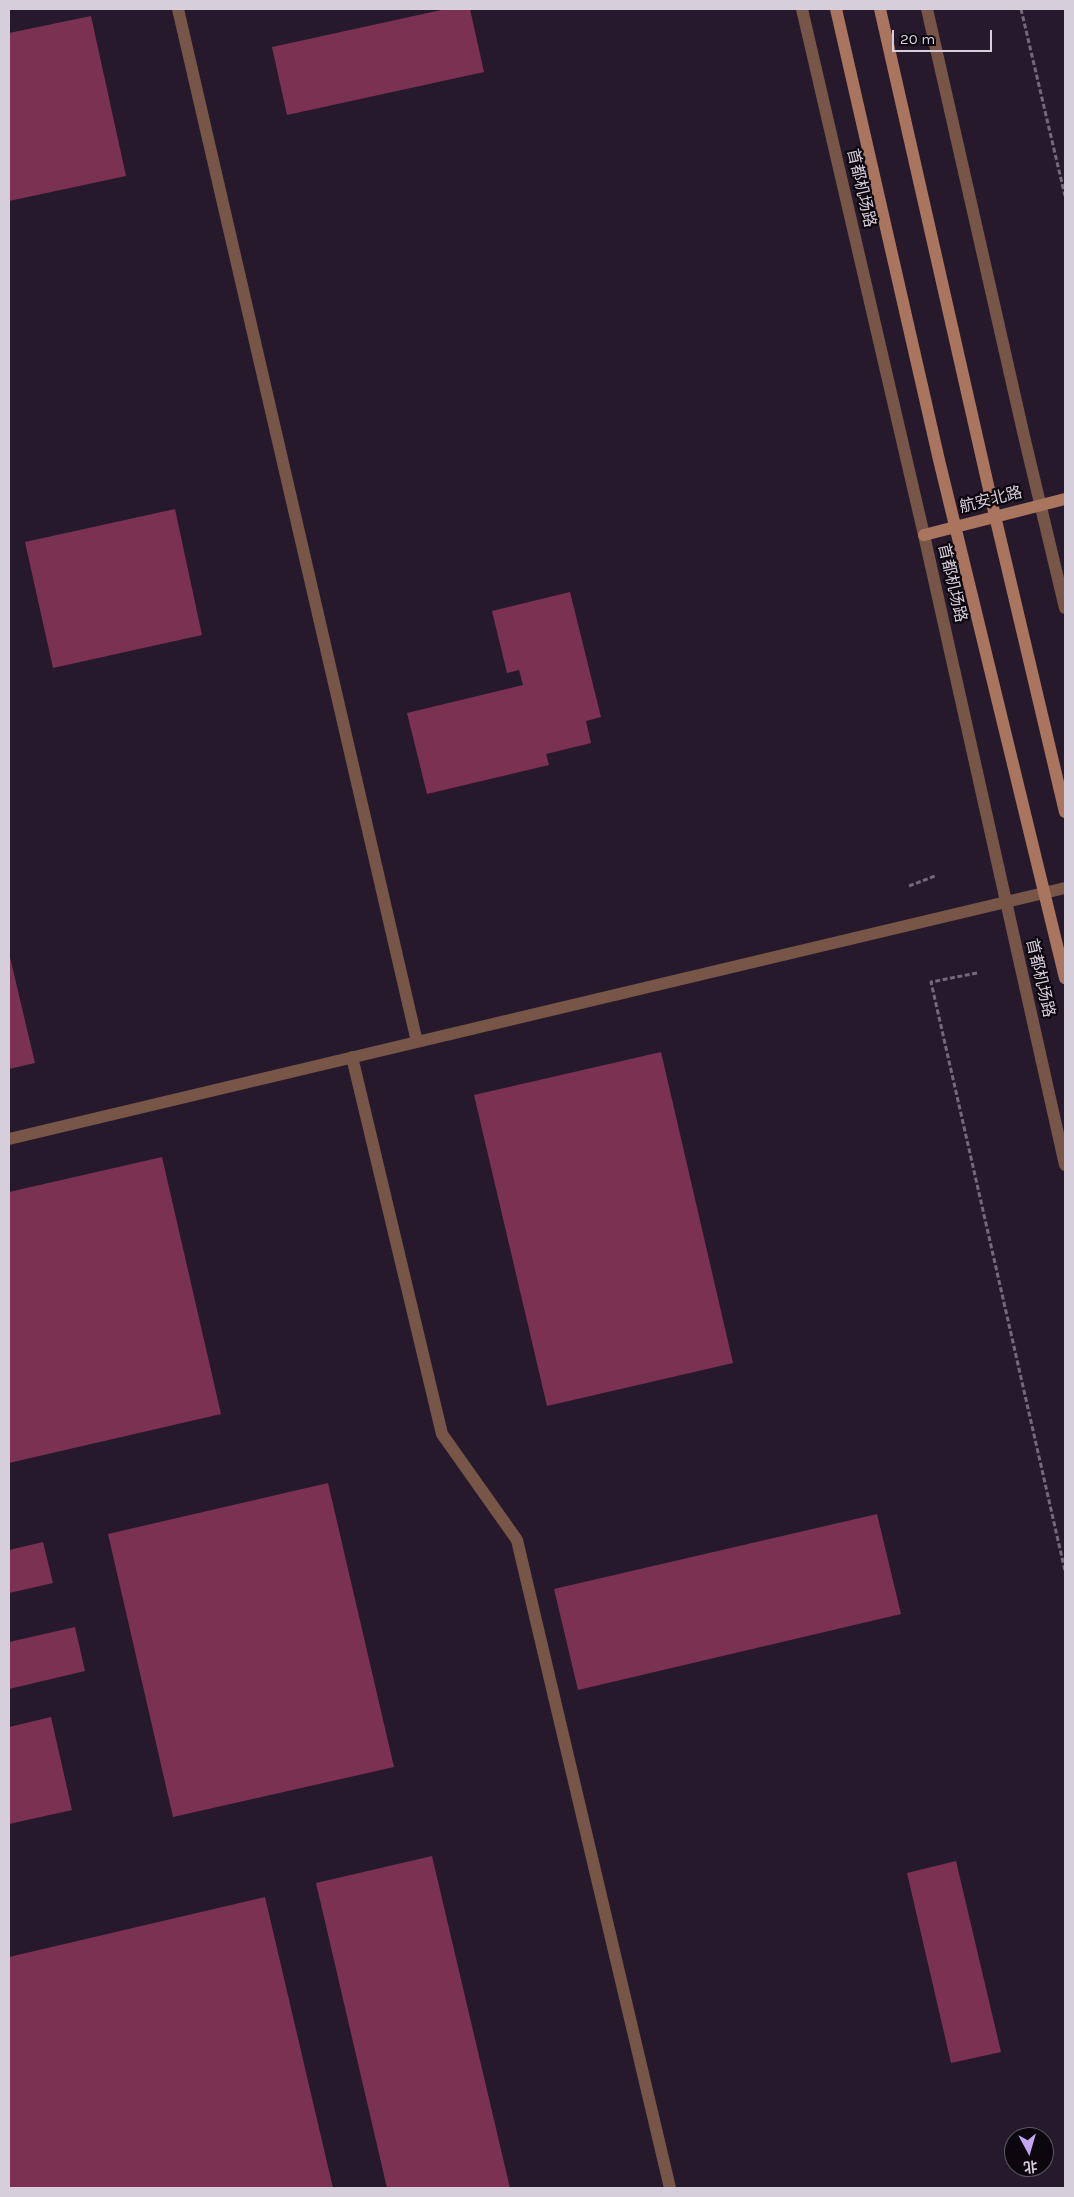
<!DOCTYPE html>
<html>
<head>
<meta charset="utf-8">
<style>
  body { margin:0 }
  #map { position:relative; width:1074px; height:2197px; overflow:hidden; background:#27192c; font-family:Karla,"Noto Sans SC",sans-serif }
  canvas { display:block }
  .frame { position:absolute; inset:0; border:10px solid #d7cedb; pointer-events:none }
  .north { position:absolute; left:1004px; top:2127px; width:50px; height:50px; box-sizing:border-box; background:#0c070f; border:1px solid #5d5761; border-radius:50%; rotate:174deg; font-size:14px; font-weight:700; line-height:20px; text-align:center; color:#d7cedb }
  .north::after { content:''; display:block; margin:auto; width:18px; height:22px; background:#c4a7f1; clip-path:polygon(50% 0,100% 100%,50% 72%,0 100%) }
  .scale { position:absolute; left:892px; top:30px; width:100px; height:22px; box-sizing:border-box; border:2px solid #d7cedb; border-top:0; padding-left:6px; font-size:15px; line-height:18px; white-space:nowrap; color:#d7cedb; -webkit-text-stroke:4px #0c070f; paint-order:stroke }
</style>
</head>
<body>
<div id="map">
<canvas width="1074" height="2197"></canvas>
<div class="frame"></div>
<div class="north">北</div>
<div class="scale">20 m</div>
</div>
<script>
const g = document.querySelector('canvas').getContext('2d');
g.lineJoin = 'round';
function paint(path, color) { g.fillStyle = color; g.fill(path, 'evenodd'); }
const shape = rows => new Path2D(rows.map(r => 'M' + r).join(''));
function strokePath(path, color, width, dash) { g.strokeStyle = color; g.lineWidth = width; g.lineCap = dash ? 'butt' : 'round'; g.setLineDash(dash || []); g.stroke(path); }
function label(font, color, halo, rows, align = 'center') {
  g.font = font + ' Karla,"Noto Sans SC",sans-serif'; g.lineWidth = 4.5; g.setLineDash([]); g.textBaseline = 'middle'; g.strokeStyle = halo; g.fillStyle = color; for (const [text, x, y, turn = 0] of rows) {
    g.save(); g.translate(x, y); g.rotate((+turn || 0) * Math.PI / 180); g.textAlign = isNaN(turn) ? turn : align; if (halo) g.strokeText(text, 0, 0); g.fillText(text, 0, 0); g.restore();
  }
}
const building = shape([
  [446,9,470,9,484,72,287,115,272,47],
  [91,16,126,176,9,201,9,33],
  [175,509,202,635,53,668,25,542],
  [570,592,601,717,586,721,591,743,546,754,549,765,427,794,407,713,523,685,519,670,507,673,492,611],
  [9,953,35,1063,9,1069],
  [661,1052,733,1363,547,1406,474,1095],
  [162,1157,221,1414,9,1463,9,1192],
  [328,1483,394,1767,173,1817,108,1534],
  [877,1514,901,1614,578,1690,554,1589],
  [43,1542,53,1583,9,1593,9,1550],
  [75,1627,85,1671,9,1689,9,1642],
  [51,1717,72,1810,9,1824,9,1727],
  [432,1856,510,2188,387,2188,316,1883],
  [956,1861,1001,2052,951,2063,907,1873],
  [265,1897,333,2188,9,2188,9,1957]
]);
const path = shape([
  [1021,9,1065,196],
  [909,886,935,876],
  [977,973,931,982,1065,1571]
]);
const lane = shape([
  [178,9,417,1042],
  [352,1057,442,1434,517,1540,670,2188],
  [9,1139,1065,888]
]);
const street = shape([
  [802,9,924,535,1065,1165],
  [927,9,1024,436,1065,608]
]);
const secondary = shape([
  [836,9,939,460,1065,978],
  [880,9,995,516,1065,812],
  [924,535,1065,499]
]);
const streetNames = [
  ["首都机场路",861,188,77],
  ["航安北路",991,500,-14],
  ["首都机场路",952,583,77],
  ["首都机场路",1040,978,77]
];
paint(building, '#7b3152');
strokePath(path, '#756979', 3, [5, 2.5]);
strokePath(lane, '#775648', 12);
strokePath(street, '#775648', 12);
strokePath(secondary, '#a9755e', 12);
label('16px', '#d7cedb', '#0c070f', streetNames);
</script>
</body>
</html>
